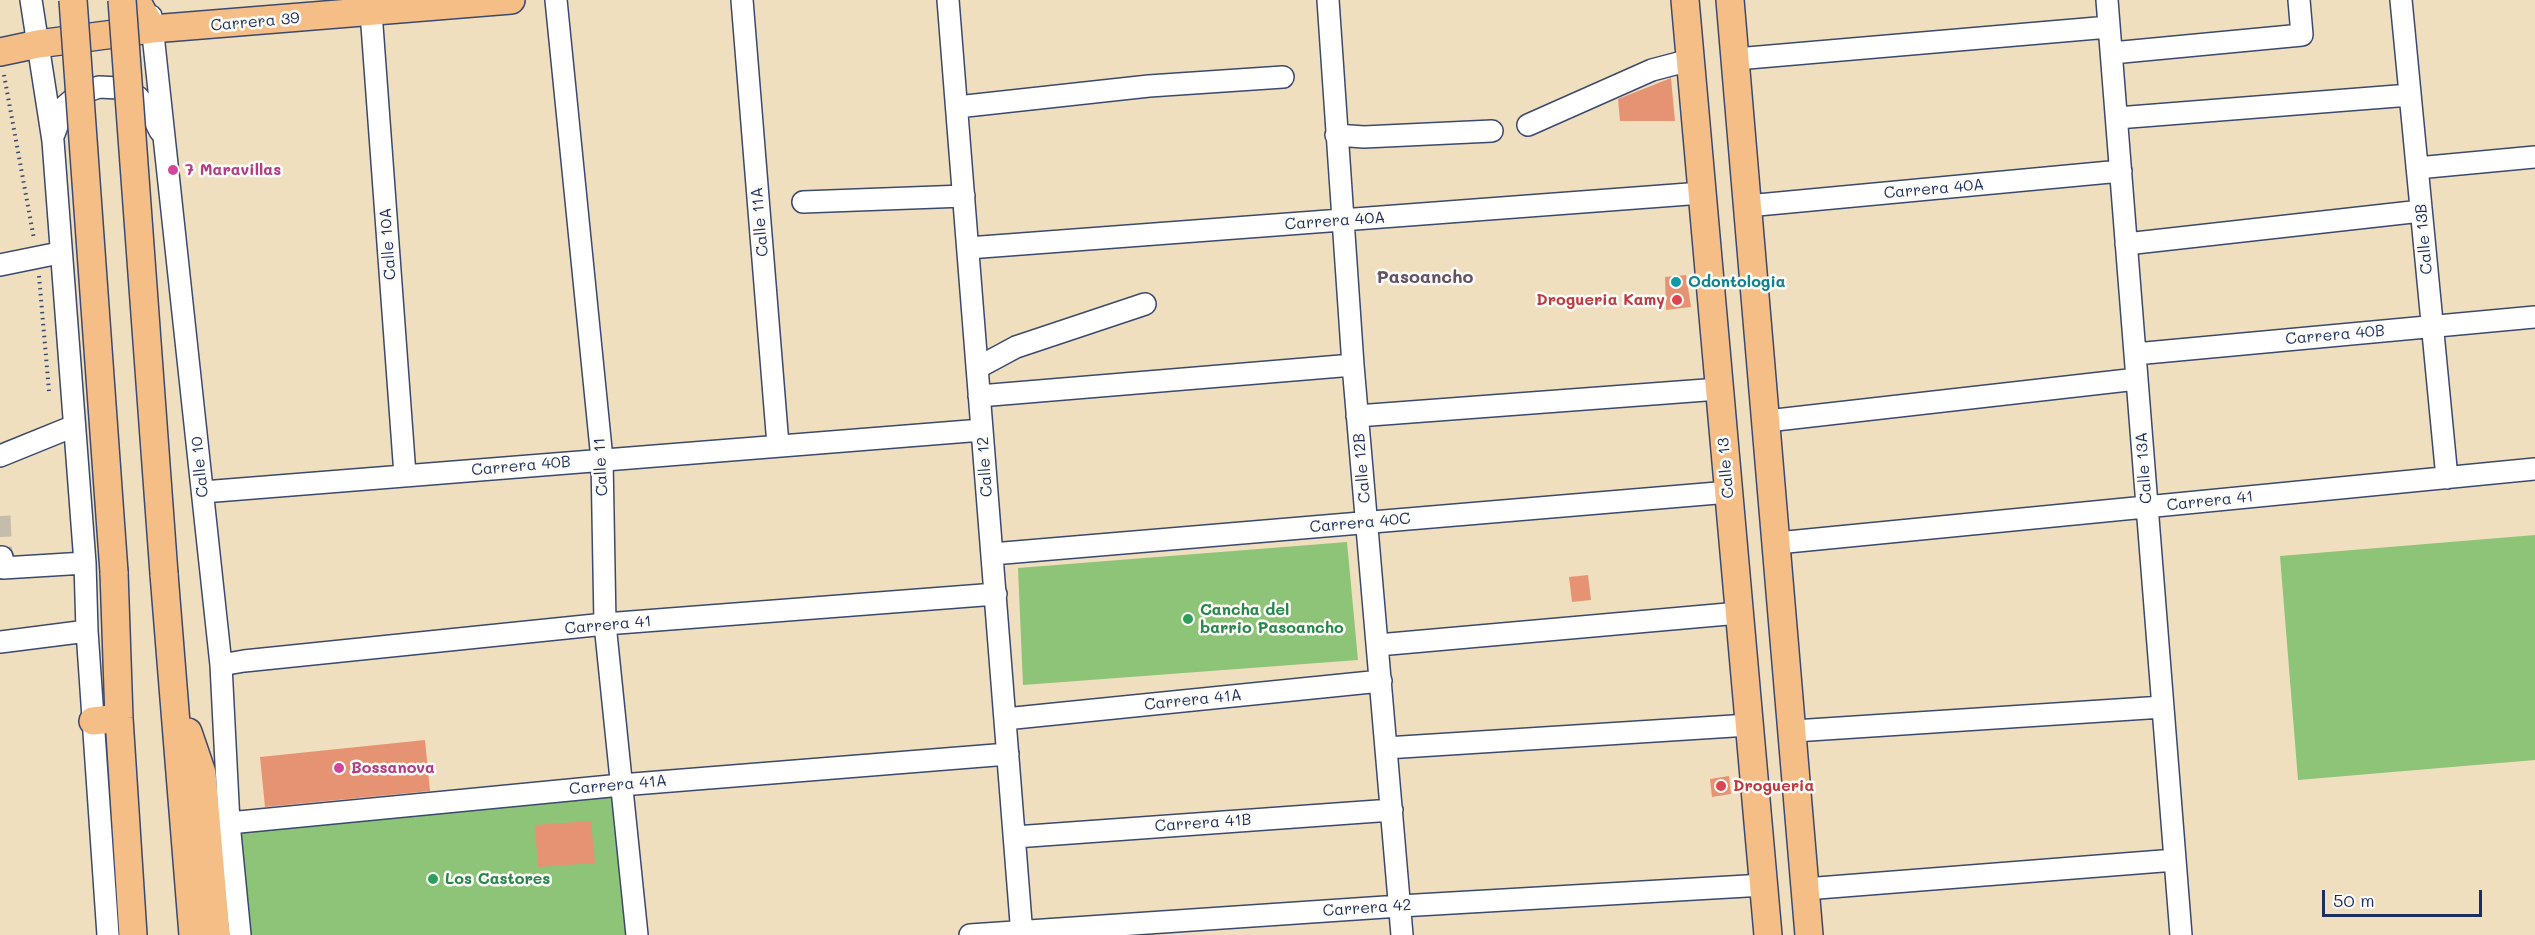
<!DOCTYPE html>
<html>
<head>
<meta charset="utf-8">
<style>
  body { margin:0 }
  #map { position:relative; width:2535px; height:935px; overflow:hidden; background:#efdfbf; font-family:Mali,sans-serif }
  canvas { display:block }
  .scale { position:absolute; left:2322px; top:890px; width:160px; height:27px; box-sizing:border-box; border:3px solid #1b2f5e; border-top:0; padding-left:8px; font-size:18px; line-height:21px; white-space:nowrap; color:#1b2f5e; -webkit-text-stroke:4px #fdfcf7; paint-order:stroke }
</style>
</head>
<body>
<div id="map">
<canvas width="2535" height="935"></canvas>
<div class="scale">50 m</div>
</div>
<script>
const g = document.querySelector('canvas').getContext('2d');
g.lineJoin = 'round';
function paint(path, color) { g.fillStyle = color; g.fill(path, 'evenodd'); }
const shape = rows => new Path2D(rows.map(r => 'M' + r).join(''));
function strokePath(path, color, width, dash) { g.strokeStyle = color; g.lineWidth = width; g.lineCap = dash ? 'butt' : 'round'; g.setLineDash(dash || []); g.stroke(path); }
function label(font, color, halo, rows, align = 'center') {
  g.font = font + ' Mali,sans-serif'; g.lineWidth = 5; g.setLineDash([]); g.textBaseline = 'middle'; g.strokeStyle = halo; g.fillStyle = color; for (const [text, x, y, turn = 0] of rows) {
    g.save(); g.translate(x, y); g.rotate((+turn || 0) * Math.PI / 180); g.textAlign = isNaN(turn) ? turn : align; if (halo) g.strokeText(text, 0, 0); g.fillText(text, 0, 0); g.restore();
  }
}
const green = shape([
  [2535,535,2535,760,2298,780,2280,556],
  [1347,542,1358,660,1023,685,1018,568],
  [621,785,637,935,240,935,229,823]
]);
const building = shape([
  [1671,78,1675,121,1620,121,1618,99],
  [1686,275,1691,307,1666,310,1665,277],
  [1588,575,1591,600,1572,602,1569,577],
  [425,740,430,791,265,807,260,757],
  [1729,776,1731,794,1712,797,1710,779],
  [591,821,595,863,538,867,535,825]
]);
const minorTunnel = shape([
  [0,516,2,557]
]);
const path = shape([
  [4,75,34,239],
  [39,276,49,391]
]);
const minor = shape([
  [31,0,53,141,85,563,87,631,108,935],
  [556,0,602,459,605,624,637,935],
  [742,0,778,445],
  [948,0,1022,935],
  [1328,0,1353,365,1402,935],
  [2107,0,2181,935],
  [2401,0,2447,478],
  [371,12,405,475],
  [151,16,221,665,229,823,240,935],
  [2112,53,2302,35,2299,0],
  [1736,59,2109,27],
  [957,107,1149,86,1283,77],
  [2117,118,2410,95],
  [1528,125,1652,70,1690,60],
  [54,134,64,107,79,94,99,87,119,88,138,97,151,113,160,131],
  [1336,135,1364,137,1492,131],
  [2417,168,2535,157],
  [803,202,964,196],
  [1747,206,2121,171],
  [2126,244,2421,211],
  [968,248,1702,193],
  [0,265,59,253],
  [2135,354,2535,317],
  [977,368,1016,347,1145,304],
  [979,396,1353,365],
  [1357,416,1719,389],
  [1767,421,2137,379],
  [0,456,74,426],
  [203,492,982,430],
  [1777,543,2535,469],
  [992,554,1729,492],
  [2,557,3,568,85,563],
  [0,642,87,631],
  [1378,645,1739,613],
  [221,665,244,661,605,624,996,594],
  [1005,719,1381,681],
  [1794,731,2163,707],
  [1386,748,1749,725],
  [229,823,621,785,1008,754],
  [1015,837,1392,810],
  [1805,889,2175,860],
  [970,935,1400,906,1764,885]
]);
const major = shape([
  [136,0,152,29],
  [1685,0,1768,935],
  [1730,0,1809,935],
  [0,52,38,44,152,29,511,0],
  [114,572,119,718,133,935],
  [164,574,193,935],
  [93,721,119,718],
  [188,732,202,773,216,935]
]);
const majorBridge = shape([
  [73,0,114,572],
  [122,0,164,574]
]);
const markers = [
  [173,170,6,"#d1479c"],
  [1676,282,6,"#0f9aa8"],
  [1677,300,6,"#e0444e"],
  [1188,619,6,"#2e9e5b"],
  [339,768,6,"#d1479c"],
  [1721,786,6,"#e0444e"],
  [433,879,6,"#2e9e5b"]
];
const streetNames = [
  ["Carrera 39",255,22,-5],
  ["Carrera 40A",1934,189,-5],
  ["Carrera 40A",1335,221,-4],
  ["Calle 11A",760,222,-95],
  ["Calle 13B",2424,239,-95],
  ["Calle 10A",388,244,-94],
  ["Carrera 40B",2335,335,-5],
  ["Carrera 40B",521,466,-5],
  ["Calle 10",200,467,-96],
  ["Calle 11",601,467,-93],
  ["Calle 12",985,467,-94],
  ["Calle 12B",1362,468,-95],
  ["Calle 13",1726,468,-95],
  ["Calle 13A",2144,468,-94],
  ["Carrera 41",2210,501,-6],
  ["Carrera 40C",1360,523,-5],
  ["Carrera 41",608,625,-5],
  ["Carrera 41A",1193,700,-6],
  ["Carrera 41A",618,785,-5],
  ["Carrera 41B",1203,823,-4],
  ["Carrera 42",1367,908,-4]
];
const hotelNames = [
  ["7 Maravillas",185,170],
  ["Bossanova",351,768]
];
const cultureNames = [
  ["Odontologia",1688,282]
];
const healthNames = [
  ["Drogueria Kamy",1665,300],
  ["Drogueria",1733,786,"left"]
];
const leisureNames = [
  ["Cancha del",1200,610],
  ["barrio Pasoancho",1200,628],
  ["Los Castores",445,879]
];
const neighbourhoodNames = [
  ["Pasoancho",1425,277]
];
paint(green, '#8dc477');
paint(building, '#e69374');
strokePath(minorTunnel, '#c5bcac', 21, [21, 10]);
strokePath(minor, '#3b496d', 24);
strokePath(major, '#3b496d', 30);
strokePath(path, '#3b496d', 4, [1.5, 4.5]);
strokePath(minor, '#fff', 21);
strokePath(major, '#f6be87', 27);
strokePath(majorBridge, '#3b496d', 30, []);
strokePath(majorBridge, '#f6be87', 27);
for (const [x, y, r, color] of markers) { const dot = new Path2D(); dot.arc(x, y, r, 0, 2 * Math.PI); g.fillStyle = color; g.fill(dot); strokePath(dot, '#fdfcf7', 2); }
label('16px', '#1b2f5e', '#fdfcf7', streetNames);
label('bold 16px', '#b23c85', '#fdfcf7', hotelNames, 'left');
label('bold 16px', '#0d838f', '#fdfcf7', cultureNames, 'left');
label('bold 16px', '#be3a42', '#fdfcf7', healthNames, 'right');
label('bold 16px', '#27864d', '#fdfcf7', leisureNames, 'left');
label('bold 18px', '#625266', '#fdfcf7', neighbourhoodNames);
</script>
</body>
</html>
